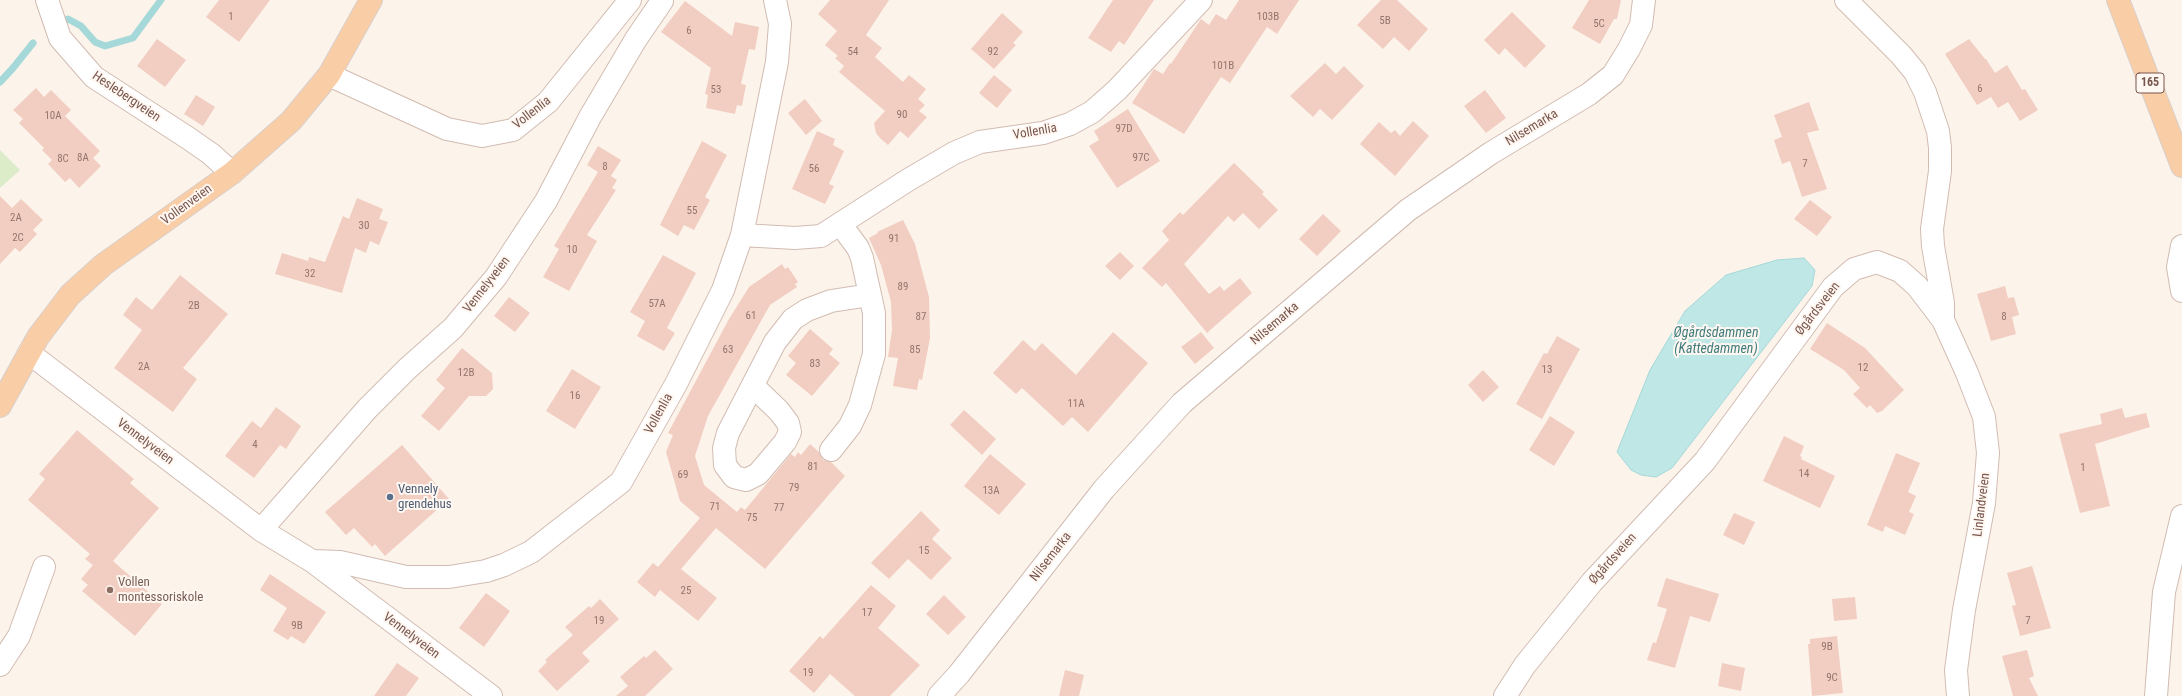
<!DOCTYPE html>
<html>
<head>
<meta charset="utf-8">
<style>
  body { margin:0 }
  canvas { display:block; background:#fcf3eb }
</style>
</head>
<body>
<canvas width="2182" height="696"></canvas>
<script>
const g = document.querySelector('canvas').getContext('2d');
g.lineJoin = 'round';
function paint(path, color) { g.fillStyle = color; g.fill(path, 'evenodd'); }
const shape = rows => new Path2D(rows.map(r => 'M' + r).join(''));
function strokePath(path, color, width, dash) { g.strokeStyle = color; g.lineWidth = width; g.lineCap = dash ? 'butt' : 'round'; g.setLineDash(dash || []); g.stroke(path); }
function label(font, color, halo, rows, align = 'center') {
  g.font = font + ' "Roboto Condensed",sans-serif'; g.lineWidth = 4; g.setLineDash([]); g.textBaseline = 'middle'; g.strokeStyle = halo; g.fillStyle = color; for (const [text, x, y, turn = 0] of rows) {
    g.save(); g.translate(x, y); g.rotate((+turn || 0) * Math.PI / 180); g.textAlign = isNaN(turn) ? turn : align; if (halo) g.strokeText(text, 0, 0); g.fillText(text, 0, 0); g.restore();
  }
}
const green = shape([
  [0,150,20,170,0,188]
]);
const water = shape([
  [1804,258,1815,270,1812,286,1672,468,1656,477,1641,475,1631,470,1617,452,1650,370,1685,311,1726,275,1777,260,1804,258]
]);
const stream = shape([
  [63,21,68,19,81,26,95,42,105,46,133,38,161,0],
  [0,82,13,68,33,43]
]);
const building = shape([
  [219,0,270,0,239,42,206,17],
  [830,0,889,0,866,35,882,48,875,57,903,82,909,75,926,89,918,99,925,105,919,111,927,117,908,138,900,131,888,145,880,138,876,133,874,123,885,111,839,72,844,66,835,58,838,56,825,45,837,31,818,14],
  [1113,0,1154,0,1124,45,1119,41,1111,52,1088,38],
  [1239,0,1299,0,1277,34,1267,27,1230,83,1221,77,1184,134,1132,103,1154,69,1163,74,1170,63,1171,64,1201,19,1209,25,1216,14,1226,20],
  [1381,0,1397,0,1428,29,1409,51,1394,37,1383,49,1357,25],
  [1589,0,1621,0,1617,19,1614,19,1600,44,1572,28],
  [685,1,732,36,735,22,759,27,755,50,749,49,741,84,746,85,742,106,737,105,735,114,706,108,708,95,705,94,711,68,661,32],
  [1512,12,1546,46,1525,68,1505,48,1499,55,1484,40],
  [1002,13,1023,32,1013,43,1016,45,994,69,971,49],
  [157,39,186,60,165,87,137,66],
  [1969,39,1985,59,1986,59,1995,73,2007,65,2022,90,2025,89,2038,110,2020,121,2008,102,1998,108,1991,97,1977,105,1945,54],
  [1325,63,1336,74,1344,66,1364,86,1332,120,1320,109,1313,117,1290,96],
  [994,75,1012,90,997,108,979,93],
  [36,88,44,97,51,90,71,110,65,116,100,151,93,158,101,166,79,188,70,178,65,182,48,164,52,160,42,150,44,148,19,123,23,119,13,110],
  [1485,90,1506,118,1486,133,1464,106],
  [196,95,215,107,203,126,184,114],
  [805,99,822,121,806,135,788,113],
  [1809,102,1819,130,1807,133,1827,189,1802,197,1790,161,1782,164,1774,140,1782,137,1774,115],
  [1128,109,1160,161,1117,188,1089,146,1099,140,1094,131],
  [1413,121,1429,136,1395,176,1360,144,1379,122,1391,133,1395,130,1400,136],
  [817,131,835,139,833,145,844,151,829,184,834,186,825,204,792,189],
  [702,141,727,155,705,197,710,200,694,230,684,225,678,236,660,225],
  [598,146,621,160,611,176,617,180,612,188,616,190,587,235,597,241,569,291,543,277,559,249,554,246,598,172,587,165],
  [1234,163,1264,192,1262,194,1278,210,1259,229,1243,213,1234,222,1228,216,1184,264,1209,294,1220,286,1224,291,1240,278,1252,293,1207,333,1166,283,1162,287,1142,268,1169,240,1162,231,1180,212,1183,215],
  [0,196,12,208,21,199,43,220,33,230,37,234,20,252,15,248,0,264],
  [357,198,383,209,379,219,388,222,379,245,370,241,366,253,355,248,342,293,275,274,282,253,308,261,309,257,325,262,343,216,349,219],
  [1810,200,1832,217,1817,236,1794,219],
  [1323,214,1341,231,1317,256,1299,239],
  [903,220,915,244,929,297,930,338,922,380,919,379,917,390,893,386,898,358,888,357,892,330,891,302,881,265,869,238,878,233,877,232],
  [1120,252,1134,266,1120,280,1105,266],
  [663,255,696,273,667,328,675,333,664,351,637,336,645,321,630,312],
  [782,264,785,269,788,267,798,282,795,284,797,287,770,305,708,416,695,456,704,485,737,512,741,507,745,510,791,454,795,457,798,452,801,455,810,444,819,452,823,460,831,462,845,476,765,569,716,528,681,569,717,598,698,621,660,590,655,597,637,582,653,563,658,567,700,518,680,501,666,452,673,435,668,433,729,319,749,287],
  [180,275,228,314,183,368,197,379,173,412,114,368,142,330,123,315,136,297,152,310],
  [2005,286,2008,298,2014,297,2019,315,2012,317,2016,334,1991,341,1977,294],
  [509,297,530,313,515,332,494,316],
  [1827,323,1865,348,1904,390,1882,411,1877,413,1870,405,1867,408,1853,394,1860,388,1844,370,1810,349],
  [810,329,833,349,829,354,840,363,812,396,786,375,796,363,788,356],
  [1113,332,1148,363,1088,432,1072,417,1063,426,1022,388,1016,394,993,373,1023,340,1035,351,1042,343,1076,375],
  [1201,332,1214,348,1195,364,1181,347],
  [1557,336,1580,349,1542,419,1516,404,1544,353,1547,354],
  [462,348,492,373,493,389,486,396,469,396,439,431,421,416,445,388,436,380],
  [572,369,601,387,575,429,546,411],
  [1483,370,1499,387,1483,402,1468,385],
  [276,407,301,426,286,449,280,445,254,478,225,456,252,421,261,428],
  [2122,408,2125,418,2146,413,2150,427,2095,444,2110,506,2080,513,2059,434,2102,424,2100,414],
  [964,410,996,439,982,455,950,425],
  [1550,416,1575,432,1554,466,1529,450],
  [77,430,134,479,130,483,159,508,113,561,162,604,135,636,82,591,88,585,81,579,93,565,85,559,90,554,28,500,45,479,39,474],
  [1784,436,1804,446,1800,456,1802,457,1801,459,1835,476,1820,508,1763,481],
  [402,445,449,499,385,556,375,544,372,547,354,528,346,535,325,512],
  [1896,453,1920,463,1908,492,1916,496,1909,512,1914,514,1905,535,1885,526,1883,532,1867,525],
  [990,454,1026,484,999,515,964,486],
  [921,511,940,530,932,539,952,558,931,580,908,559,889,579,871,563],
  [1734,513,1755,522,1744,545,1723,535],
  [2032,566,2051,628,2020,636,2012,606,2016,605,2007,573],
  [270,574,326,612,304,644,291,636,288,640,273,631,287,608,260,590],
  [1666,578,1719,594,1710,622,1690,616,1675,668,1647,660,1653,642,1656,643,1667,609,1657,606],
  [871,585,896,606,878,628,920,665,890,696,855,696,830,674,814,693,789,671,820,636,823,639],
  [486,593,510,611,484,647,459,628],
  [944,595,966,617,948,635,926,614],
  [1855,597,1857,619,1834,621,1832,599],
  [600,599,619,619,582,653,590,661,557,691,538,671,547,662,545,660,573,635,565,627,589,606,591,608],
  [1837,636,1843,693,1812,696,1808,644,1810,644,1810,639],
  [655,650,673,669,645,696,616,696,628,686,620,677,644,656,646,658],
  [2027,650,2034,676,2029,678,2038,696,2013,696,2002,656],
  [397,663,419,678,406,696,374,696],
  [1722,663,1745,668,1741,691,1718,686],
  [1065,670,1084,675,1079,696,1059,696]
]);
const minor = shape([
  [47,0,60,38,94,77,188,138,211,154,232,173],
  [1846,0,1901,55,1915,72,1925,92,1938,131,1940,148,1940,171,1932,229,1933,246,1943,303,1943,320],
  [329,75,447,129,482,136,513,130,548,102,630,0],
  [742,235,795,238,821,236,908,180,954,153,980,142,1043,133,1070,124,1092,112,1117,90,1201,0],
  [2182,246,2178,267,2182,291],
  [29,353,261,530,312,561,491,696],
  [753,386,779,411,788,423,790,432,785,442,758,474,746,480,734,477,725,465,724,448,728,433,775,342,793,319,807,310,831,301,870,295],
  [831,450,850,426,860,405,874,354,874,313,862,258,858,248,841,225],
  [261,530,367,409,407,369,453,328,496,277,546,201,590,117,636,39,662,1],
  [312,561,340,562,406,577,449,577,486,571,504,565,531,552,621,482,676,384,723,290,742,235,777,62,780,24,775,0],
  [0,665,19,636,44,567],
  [939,696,959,674,1104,489,1182,403,1408,210,1491,153,1589,94,1613,75,1629,49,1641,25,1644,0],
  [1505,696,1525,665,1592,582,1705,461,1833,287,1854,269,1877,262,1900,271,1917,286,1943,320,1967,373,1984,417,1988,453,1984,503,1964,610,1956,670,1958,696],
  [2156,696,2164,592,2182,516]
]);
const major = shape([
  [2118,0,2182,166],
  [0,406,38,337,70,295,103,265,232,173,291,121,329,75,371,0]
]);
const markers = [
  [390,497,4,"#5c6f8a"],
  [110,590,4,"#8d6e63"]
];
const numberNames = [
  ["1",231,17],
  ["103B",1268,17],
  ["5B",1385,21],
  ["5C",1599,24],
  ["6",689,31],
  ["54",853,52],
  ["92",993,52],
  ["101B",1223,66],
  ["6",1980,89],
  ["53",716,90],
  ["90",902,115],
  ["10A",53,116],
  ["97D",1124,129],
  ["8A",83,158],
  ["97C",1141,158],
  ["8C",63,159],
  ["7",1805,164],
  ["8",605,167],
  ["56",814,169],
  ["55",692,211],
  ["2A",16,218],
  ["30",364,226],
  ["2C",18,238],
  ["91",894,239],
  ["10",572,250],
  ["32",310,274],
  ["89",903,287],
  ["57A",657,304],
  ["2B",194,306],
  ["61",751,316],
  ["87",921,317],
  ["8",2004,317],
  ["63",728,350],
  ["85",915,350],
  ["83",815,364],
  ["2A",144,367],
  ["12",1863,368],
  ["13",1547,370],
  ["12B",466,373],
  ["16",575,396],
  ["11A",1076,404],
  ["4",255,445],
  ["81",813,467],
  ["1",2083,468],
  ["14",1804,474],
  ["69",683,475],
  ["79",794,488],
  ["13A",991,491],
  ["71",715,507],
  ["77",779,508],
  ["75",752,518],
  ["15",924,551],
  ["25",686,591],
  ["17",867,613],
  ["19",599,621],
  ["7",2028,621],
  ["9B",297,626],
  ["9B",1827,647],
  ["19",808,673],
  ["9C",1832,678]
];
const shields = [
  [2150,83,28]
];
const shieldNames = [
  ["165",2150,83]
];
const streetNames = [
  ["Heslebergveien",126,97,34],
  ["Vollenlia",532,113,-38],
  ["Nilsemarka",1532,128,-31],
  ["Vollenlia",1035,132,-10],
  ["Vollenveien",187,205,-36],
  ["Vennelyveien",487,285,-52],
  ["Øgårdsveien",1818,309,-52],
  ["Nilsemarka",1275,324,-40],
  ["Vollenlia",659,414,-61],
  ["Vennelyveien",145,442,37],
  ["Linlandveien",1982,505,-83],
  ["Nilsemarka",1051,557,-52],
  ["Øgårdsveien",1613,559,-48],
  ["Vennelyveien",411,636,37]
];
const serviceNames = [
  ["Vennely",398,490],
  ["grendehus",398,505]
];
const educationNames = [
  ["Vollen",118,583],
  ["montessoriskole",118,598]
];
const waterNames = [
  ["Øgårdsdammen",1716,333],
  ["(Kattedammen)",1716,349]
];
paint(green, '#dcebc8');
paint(water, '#bfe7e6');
strokePath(water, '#a5d8d8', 1);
strokePath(stream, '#a5d8d8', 7);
paint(building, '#f2cec2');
strokePath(minor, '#d2bcb2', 24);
strokePath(major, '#d9d0cd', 24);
strokePath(minor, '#fff', 22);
strokePath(major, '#f9cda5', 22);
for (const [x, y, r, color] of markers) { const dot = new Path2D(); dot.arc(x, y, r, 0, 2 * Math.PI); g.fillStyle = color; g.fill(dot); strokePath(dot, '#fff7f1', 1.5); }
label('11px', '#96746a', null, numberNames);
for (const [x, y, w] of shields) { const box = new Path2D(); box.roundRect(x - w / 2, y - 10, w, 20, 3); g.fillStyle = '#fff7f1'; g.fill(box); strokePath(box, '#78564d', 1); }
label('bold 12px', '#78564d', null, shieldNames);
label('13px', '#78564d', '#fff7f1', streetNames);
label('13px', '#4e5e75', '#fff7f1', serviceNames, 'left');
label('13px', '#785e54', '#fff7f1', educationNames, 'left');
label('italic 14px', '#407c7c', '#fff7f1', waterNames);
</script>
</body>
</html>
